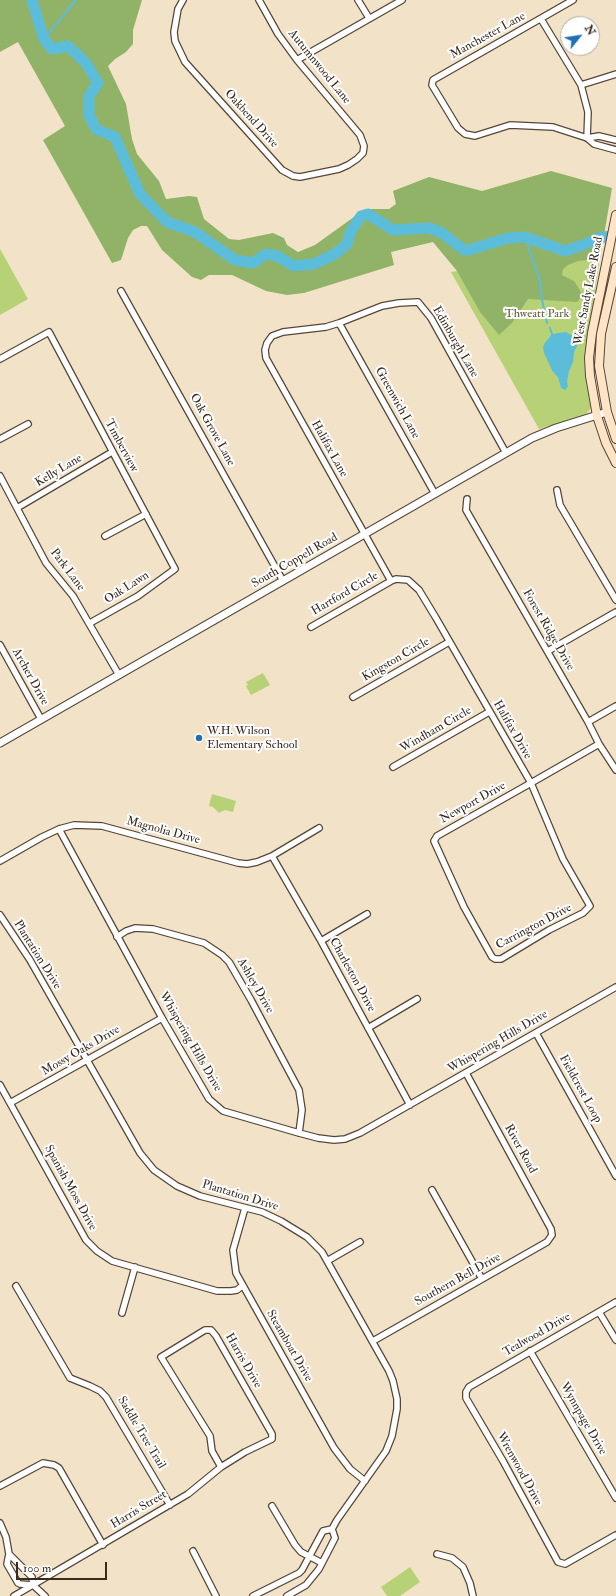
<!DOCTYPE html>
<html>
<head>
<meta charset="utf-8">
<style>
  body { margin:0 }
  #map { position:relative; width:616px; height:1596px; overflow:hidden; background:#f2e3c8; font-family:"IM FELL Double Pica",serif }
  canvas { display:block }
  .north { position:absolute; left:560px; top:16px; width:40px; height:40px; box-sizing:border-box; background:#fff; border:1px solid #b1aaa5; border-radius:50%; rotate:60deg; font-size:11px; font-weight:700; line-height:16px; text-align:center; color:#3b2a1e }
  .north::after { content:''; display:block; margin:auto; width:14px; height:18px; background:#1f6fb2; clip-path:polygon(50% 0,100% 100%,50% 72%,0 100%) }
  .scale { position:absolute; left:16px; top:1562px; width:91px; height:18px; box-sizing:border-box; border:2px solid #3b2a1e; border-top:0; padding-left:5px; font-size:12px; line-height:14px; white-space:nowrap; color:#3b2a1e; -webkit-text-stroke:3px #fff; paint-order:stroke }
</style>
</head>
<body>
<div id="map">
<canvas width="616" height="1596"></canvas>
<div class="north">N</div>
<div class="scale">100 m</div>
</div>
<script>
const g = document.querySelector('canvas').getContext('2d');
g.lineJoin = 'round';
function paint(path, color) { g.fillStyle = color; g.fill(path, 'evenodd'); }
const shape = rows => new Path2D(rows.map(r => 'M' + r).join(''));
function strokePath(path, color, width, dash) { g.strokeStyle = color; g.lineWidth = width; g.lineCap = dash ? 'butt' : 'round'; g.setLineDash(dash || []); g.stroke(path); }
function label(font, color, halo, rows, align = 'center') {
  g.font = font + ' "IM FELL Double Pica",serif'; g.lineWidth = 4; g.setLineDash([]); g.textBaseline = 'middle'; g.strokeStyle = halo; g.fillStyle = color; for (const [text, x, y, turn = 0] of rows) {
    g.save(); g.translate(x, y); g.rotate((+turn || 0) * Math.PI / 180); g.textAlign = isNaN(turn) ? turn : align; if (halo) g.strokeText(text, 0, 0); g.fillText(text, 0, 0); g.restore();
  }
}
const green = shape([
  [0,249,28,299,0,315],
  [596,251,600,259,584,362,591,408,586,414,539,429,451,272],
  [263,673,270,685,251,695,246,686,248,685,246,682],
  [212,794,236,801,233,812,225,810,219,813,213,807,209,806],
  [410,1567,420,1582,400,1596,387,1596,381,1587]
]);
const forest = shape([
  [0,0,142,0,133,30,133,44,126,52,115,59,108,66,126,104,132,139,137,154,159,181,166,199,189,196,197,197,204,219,229,239,239,240,273,233,284,238,287,245,298,252,315,245,365,209,389,209,396,204,393,191,429,177,482,191,551,171,612,188,600,259,578,261,568,265,563,269,562,275,574,281,583,295,577,302,528,299,512,323,499,335,480,312,457,271,433,242,391,252,394,265,304,293,287,295,266,291,232,275,209,275,201,280,192,277,162,250,147,226,141,226,133,230,128,238,121,260,112,263,43,140,65,126,18,42,0,52]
]);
const water = shape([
  [566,332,573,336,577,342,577,346,574,352,573,362,569,371,567,382,568,386,565,390,561,388,558,377,553,372,544,353,543,347,545,343,552,334]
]);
const stream = shape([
  [44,39,76,0],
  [525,237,540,281,541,295,547,323],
  [550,328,552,334]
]);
const river = shape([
  [32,0,44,39,52,49,68,46,86,63,98,83,89,96,89,115,96,129,115,137,140,194,167,222,195,232,235,260,253,263,266,254,277,256,294,266,314,264,335,254,347,244,351,231,361,216,368,214,393,230,429,228,442,233,464,250,469,250,508,238,525,237,565,251,583,245,599,238,616,235]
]);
const minor = shape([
  [183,0,178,9,174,32,175,41,185,62,282,170,293,176,300,177,339,169,348,165,357,159,363,153,364,146,360,135,297,60,278,34,259,0],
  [358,0,369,18],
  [573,0,433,80,432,85,458,128,465,134,475,136,510,125,553,127,587,138,594,144,616,150],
  [541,19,581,85,588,112,587,138],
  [297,60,402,0],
  [581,85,616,74],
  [587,138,599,136,616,140],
  [121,291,283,581],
  [339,323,435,494],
  [0,359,49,332,175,569,138,596,90,623],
  [0,439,28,424],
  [0,476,46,563,73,596,119,675],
  [557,490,560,505,616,600],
  [467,499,466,510,588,722,599,744,616,770],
  [17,508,112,452],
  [105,536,146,514],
  [391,581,266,358,265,350,267,343,272,336,283,332,326,327,339,323,382,306,399,303,418,302,431,318,506,453],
  [311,627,391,581,396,579,408,580,419,590,436,618,531,783,563,859,590,906,583,913,549,930,501,959,495,959,492,957,464,907,434,841,437,836,531,783,599,744],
  [0,645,41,719],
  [548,651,616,612],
  [353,697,449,642],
  [588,722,616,706],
  [393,767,489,712],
  [59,829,162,1018,209,1099,223,1111,299,1133,318,1138,334,1140,345,1139,360,1133,616,987],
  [272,856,321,941,410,1105],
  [0,861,42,837,59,829,74,825,102,826,238,863,247,864,257,862,272,856,319,828],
  [0,915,30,960,140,1153,154,1170,177,1186,200,1196,262,1212,281,1221,307,1237,322,1252,389,1371,393,1381,397,1399,397,1409,392,1436,386,1451,337,1520,332,1529,335,1538,319,1569,306,1585,287,1596],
  [117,937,126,931,135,928,153,929,204,943,222,955,229,962,251,1000,299,1090,302,1110,299,1133],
  [321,941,367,914],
  [368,1028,417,999],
  [536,1033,616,1176],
  [0,1085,86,1240,97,1251,112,1261,217,1291,231,1291,237,1290,242,1286],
  [10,1103,162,1018],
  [432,1190,482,1279],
  [245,1208,233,1250,236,1273,334,1448,350,1469,365,1481],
  [327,1261,360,1242],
  [16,1286,70,1378,90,1386,100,1391,106,1397,170,1505],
  [616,1302,469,1387,466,1392,466,1398,503,1461,558,1562,565,1564,616,1535],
  [599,1312,616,1340],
  [122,1313,135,1267],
  [373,1341,547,1242,552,1235,551,1229,466,1073],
  [530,1351,616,1498],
  [0,1486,43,1463,54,1465,59,1468,103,1545],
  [272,1506,295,1545,301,1552,322,1563],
  [0,1523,6,1537,9,1554,32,1577,33,1585],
  [193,1551,216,1596],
  [9,1554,7,1564,18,1583,20,1584,32,1585],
  [437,1554,452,1558,463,1567,470,1583,473,1596],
  [33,1585,45,1596],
  [14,1596,188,1494,221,1467,245,1452,272,1439,272,1434,216,1336,211,1330,205,1330,161,1357,210,1436,212,1451,221,1467],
  [253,1596,299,1573,302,1570,323,1531,332,1529]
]);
const tertiary = shape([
  [0,743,532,438,556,428,607,412]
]);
const secondary = shape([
  [616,215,592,333,589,358,590,376,597,416,606,443,616,463],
  [616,267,601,334,599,366,607,412,616,439]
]);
const markers = [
  [199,738,4,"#1f6fb2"]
];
const streetNames = [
  ["Manchester Lane",488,36,-29],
  ["Autumnwood Lane",319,67,51],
  ["Oakbend Drive",251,119,48],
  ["West Sandy Lake Road",589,291,-79],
  ["Edinburgh Lane",455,342,60],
  ["Greenwich Lane",397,403,61],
  ["Oak Grove Lane",212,430,61],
  ["Timberview",121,446,62],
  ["Halifax Lane",329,449,61],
  ["Kelly Lane",59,471,-31],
  ["South Coppell Road",295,561,-30],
  ["Park Lane",67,570,53],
  ["Oak Lawn",127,588,-32],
  ["Hartford Circle",345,594,-30],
  ["Forest Ridge Drive",548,630,60],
  ["Kingston Circle",396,660,-30],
  ["Archer Drive",30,677,61],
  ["Windham Circle",436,730,-30],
  ["Halifax Drive",512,730,60],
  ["Newport Drive",473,803,-29],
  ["Magnolia Drive",163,831,15],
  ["Carrington Drive",534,927,-28],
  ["Plantation Drive",37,955,58],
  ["Charleston Drive",352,975,61],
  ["Ashley Drive",255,986,60],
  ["Whispering Hills Drive",190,1042,60],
  ["Whispering Hills Drive",498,1042,-30],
  ["Mossy Oaks Drive",81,1051,-30],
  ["Fieldcrest Loop",580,1089,61],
  ["River Road",520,1149,61],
  ["Spanish Moss Drive",70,1188,61],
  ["Plantation Drive",240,1196,17],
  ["Southern Bell Drive",458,1280,-29],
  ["Tealwood Drive",537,1335,-30],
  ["Steamboat Drive",289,1346,60],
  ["Harris Drive",243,1361,60],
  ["Wynnpage Drive",583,1419,60],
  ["Saddle Tree Trail",141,1433,59],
  ["Wrenwood Drive",519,1469,61],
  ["Harris Street",139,1510,-31]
];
const parkNames = [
  ["Thweatt Park",537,314]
];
const poiNames = [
  ["W.H. Wilson",207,731],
  ["Elementary School",207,745]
];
paint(green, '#b7d176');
paint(forest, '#91b367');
paint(water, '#5cbdda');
strokePath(stream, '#5cbdda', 2);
strokePath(river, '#5cbdda', 11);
strokePath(minor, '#564638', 8);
strokePath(tertiary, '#564638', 9);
strokePath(secondary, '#564638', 10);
strokePath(minor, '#fff', 5.5);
strokePath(tertiary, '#fff', 7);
strokePath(secondary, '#ffe4c6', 8);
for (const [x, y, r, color] of markers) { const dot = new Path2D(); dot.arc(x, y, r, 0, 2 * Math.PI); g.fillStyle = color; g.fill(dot); strokePath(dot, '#fff', 1.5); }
label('12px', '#3b2a1e', '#fff', streetNames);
label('12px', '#605c38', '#fff', parkNames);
label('12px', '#3b2a1e', '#fff', poiNames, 'left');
</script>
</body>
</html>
